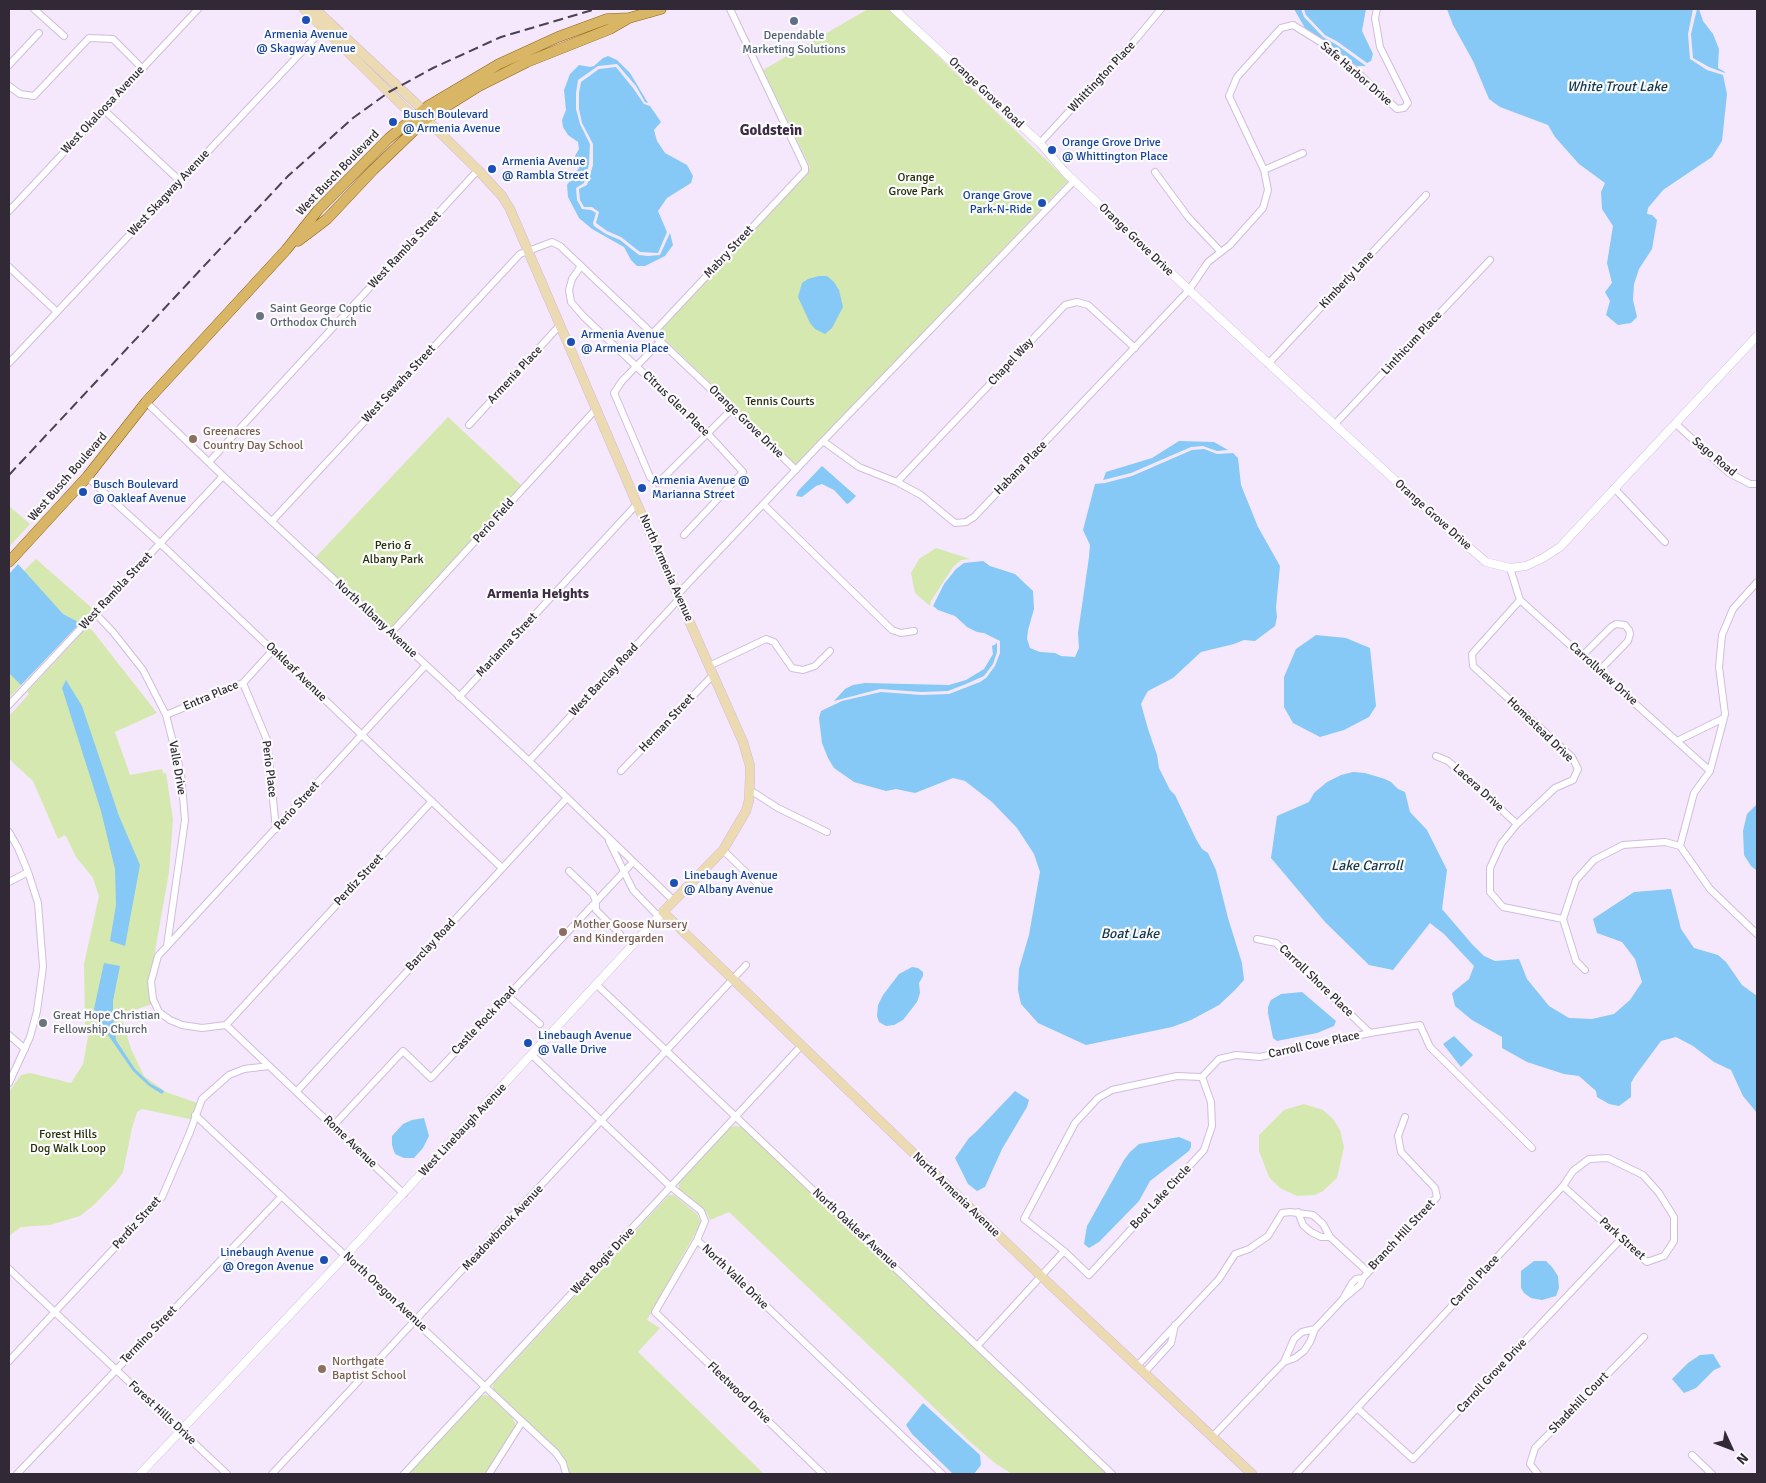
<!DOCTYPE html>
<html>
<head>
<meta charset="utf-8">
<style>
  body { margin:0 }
  #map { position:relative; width:1766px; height:1483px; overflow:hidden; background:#f5e8fc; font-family:Signika,sans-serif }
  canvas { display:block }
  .frame { position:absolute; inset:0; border:10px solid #312936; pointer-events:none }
  .north { position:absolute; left:1706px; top:1423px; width:50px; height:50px; -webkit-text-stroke:4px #fbfbfb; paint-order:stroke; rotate:133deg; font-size:14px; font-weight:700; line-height:20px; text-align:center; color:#312936 }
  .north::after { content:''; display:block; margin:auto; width:18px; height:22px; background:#312936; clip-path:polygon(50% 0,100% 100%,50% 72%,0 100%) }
</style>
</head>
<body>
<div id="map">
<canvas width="1766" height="1483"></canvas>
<div class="frame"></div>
<div class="north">N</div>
</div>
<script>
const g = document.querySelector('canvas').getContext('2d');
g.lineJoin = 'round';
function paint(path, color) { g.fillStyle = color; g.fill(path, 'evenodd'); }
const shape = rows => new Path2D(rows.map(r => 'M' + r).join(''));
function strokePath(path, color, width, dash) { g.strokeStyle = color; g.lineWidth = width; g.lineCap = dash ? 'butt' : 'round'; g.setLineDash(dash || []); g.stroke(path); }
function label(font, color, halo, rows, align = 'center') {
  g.font = font + ' Signika,sans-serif'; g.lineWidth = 4.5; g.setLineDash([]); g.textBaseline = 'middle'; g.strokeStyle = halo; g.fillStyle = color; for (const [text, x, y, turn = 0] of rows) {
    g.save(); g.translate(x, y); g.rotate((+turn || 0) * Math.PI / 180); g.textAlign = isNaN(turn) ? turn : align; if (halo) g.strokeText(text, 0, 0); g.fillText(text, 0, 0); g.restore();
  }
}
const green = shape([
  [868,9,889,9,1068,181,796,465,657,332,810,167,763,70],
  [448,417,524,488,391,633,313,560],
  [9,506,30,524,9,547],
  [936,548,970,559,961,560,953,567,931,601,930,606,915,593,911,573,919,559],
  [36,559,93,609,9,698,9,585],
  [87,627,92,630,157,713,115,732,130,775,162,769,163,773,166,773,173,819,169,872,148,991,152,1004,126,1013,126,1019,124,1014,121,1015,131,1049,144,1076,166,1092,200,1104,194,1120,142,1109,137,1112,132,1128,123,1172,116,1182,95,1204,80,1216,50,1225,21,1227,9,1236,9,1092,21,1075,30,1073,71,1083,83,1064,88,1037,85,1028,84,964,99,896,93,878,76,857,67,838,65,835,58,839,33,781,9,759,9,716,29,694,27,692],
  [1304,1104,1323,1110,1333,1119,1340,1130,1344,1147,1337,1178,1323,1191,1315,1195,1297,1196,1280,1188,1269,1177,1259,1151,1259,1135,1284,1110],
  [735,1126,745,1128,1107,1474,1012,1474,996,1464,969,1441,729,1212,710,1220,707,1213,679,1190,679,1182,728,1128],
  [669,1195,674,1195,697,1214,701,1223,647,1320,660,1328,638,1352,764,1474,568,1474,565,1459,556,1448,493,1390,493,1384],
  [485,1395,489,1396,512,1417,515,1423,515,1427,486,1474,407,1474,478,1398]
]);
const water = shape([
  [1294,9,1301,9,1304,17,1323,37,1337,45,1366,66,1357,66,1343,58,1312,34,1305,28],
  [1304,9,1366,9,1362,31,1373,54,1371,61,1367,63,1338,42,1325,35,1306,15],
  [1447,9,1693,9,1688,34,1690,59,1707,70,1723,75,1727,94,1722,141,1712,157,1663,190,1648,208,1647,214,1652,215,1657,220,1652,249,1639,269,1634,284,1633,300,1637,317,1631,323,1618,325,1606,315,1610,301,1605,292,1612,283,1607,263,1613,226,1602,209,1601,192,1605,183,1579,164,1555,137,1548,125,1500,107,1489,99,1473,61,1453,25],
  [1697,9,1699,9,1703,21,1713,34,1719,49,1718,68,1725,72,1725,73,1709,67,1693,58,1691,34],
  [608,56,617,60,630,73,648,103,645,102,636,86,617,64,598,66,578,80,576,93,576,109,580,124,590,144,589,164,584,183,576,188,577,200,582,209,591,210,596,213,593,223,594,226,606,234,620,240,639,255,648,256,660,255,670,233,673,245,665,256,645,266,637,266,631,260,624,247,592,229,579,218,568,197,567,185,579,168,575,156,579,149,578,142,568,135,563,127,562,120,566,110,564,90,570,74,579,65,590,67,594,66,603,58],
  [616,67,633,88,644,104,650,106,661,122,654,130,657,141,665,153,687,165,693,176,691,183,667,198,658,211,667,232,658,253,640,252,621,237,607,231,596,223,599,212,592,207,584,207,580,200,579,189,587,185,593,165,593,144,582,123,579,109,579,93,581,82,599,69],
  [819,276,827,276,834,282,839,290,843,307,832,328,825,334,815,329,810,323,798,297,802,283,808,279],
  [1179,441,1214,442,1228,450,1217,451,1203,446,1191,447,1131,473,1103,480,1106,472,1152,458],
  [1204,449,1217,454,1233,453,1238,458,1241,485,1258,527,1280,566,1276,607,1277,617,1275,626,1255,641,1244,640,1234,644,1201,652,1173,678,1148,691,1145,696,1141,704,1148,729,1157,755,1159,768,1170,790,1175,795,1196,839,1202,849,1208,853,1216,870,1228,918,1242,963,1244,980,1235,990,1219,1005,1191,1020,1172,1027,1086,1045,1038,1023,1021,1004,1018,990,1019,969,1029,935,1040,872,1034,854,1017,828,992,802,965,781,953,778,915,793,896,789,886,791,854,782,834,768,828,758,822,743,819,718,821,711,842,701,881,692,922,695,949,694,980,682,986,678,995,666,1000,653,1000,641,984,633,977,632,967,627,955,616,938,610,933,606,944,584,956,569,964,563,983,561,990,566,1015,574,1033,591,1034,609,1028,630,1027,639,1030,648,1040,652,1055,653,1061,656,1075,657,1079,648,1078,633,1089,557,1090,545,1083,530,1095,484,1105,483,1132,476,1192,450],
  [822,466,856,496,849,503,847,504,834,490,822,484,816,486,802,497,796,496,798,491],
  [18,564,63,614,80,623,21,685,9,673,9,574],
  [1316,635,1346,638,1370,648,1376,706,1369,717,1344,730,1320,737,1293,723,1284,707,1284,677,1296,649],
  [997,642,997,652,993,664,984,676,966,684,948,691,921,692,880,689,834,701,845,689,853,685,865,683,949,685,966,680,984,669,993,654,992,646,996,644],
  [66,680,82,706,119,816,140,865,125,946,110,941,116,905,115,869,101,811,62,688],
  [1353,772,1365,773,1385,779,1391,782,1398,789,1405,792,1410,812,1427,830,1447,870,1442,909,1471,943,1484,956,1495,961,1519,959,1527,979,1549,1006,1569,1018,1592,1019,1614,1014,1630,1000,1642,982,1635,959,1622,942,1597,933,1593,919,1634,892,1671,889,1681,929,1694,948,1718,955,1726,962,1742,985,1757,996,1757,1113,1743,1096,1731,1070,1714,1062,1693,1046,1676,1037,1661,1041,1635,1076,1631,1083,1631,1097,1619,1106,1609,1104,1597,1097,1596,1091,1579,1076,1564,1074,1527,1062,1502,1048,1502,1037,1472,1020,1455,1006,1452,993,1469,979,1474,966,1444,934,1430,923,1393,970,1369,965,1325,922,1271,858,1277,816,1309,802,1314,793,1327,782,1341,775],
  [1757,804,1757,871,1751,866,1744,855,1743,831,1747,814],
  [104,963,120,966,113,1001,113,1015,116,1040,135,1069,151,1084,164,1091,162,1094,149,1086,133,1071,99,1022,94,1009],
  [912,967,918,968,923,972,923,976,919,983,920,993,917,1002,903,1020,894,1025,886,1026,879,1022,877,1016,878,1005,883,995,899,974],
  [1302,992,1336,1021,1334,1026,1317,1033,1277,1041,1273,1038,1268,1013,1268,1007,1271,1000,1281,994],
  [1454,1036,1473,1055,1461,1067,1443,1044],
  [1015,1091,1029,1100,1027,1107,1002,1149,985,1187,977,1191,968,1184,955,1158,969,1138,976,1132],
  [424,1118,429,1136,423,1148,414,1158,404,1158,395,1154,392,1145,392,1136,403,1124,412,1120],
  [1179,1137,1191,1142,1191,1147,1189,1151,1150,1181,1139,1201,1099,1242,1089,1248,1084,1244,1087,1226,1124,1160,1130,1152,1139,1144],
  [1534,1261,1546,1261,1552,1267,1558,1276,1559,1288,1556,1296,1542,1300,1531,1298,1524,1293,1521,1288,1521,1271],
  [1713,1354,1721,1367,1714,1370,1696,1388,1684,1393,1672,1379,1688,1363,1700,1355],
  [923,1403,980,1455,981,1465,974,1474,953,1474,912,1434,906,1425]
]);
const minor = shape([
  [34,9,64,36],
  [9,65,39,33],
  [9,86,20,94,34,96,89,38,113,39,142,68],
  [103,109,180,181],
  [1040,143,1137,38,1161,9],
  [1264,170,1303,153],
  [1155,172,1188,217,1220,251],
  [9,211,198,9],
  [581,266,572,279,569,290,571,302,583,316,708,434,743,472,684,535],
  [9,267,56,311],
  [653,333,805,171,805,167,730,9],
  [661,341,622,381,614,393,650,477,658,483,732,409],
  [9,363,325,27],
  [1268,364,1426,195],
  [146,402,223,476,529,761,674,901],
  [1675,423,1729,473,1750,484,1757,484],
  [469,425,560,325],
  [1334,425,1490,260],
  [823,441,859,467,897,482,921,495,955,523,966,522,974,517,1189,290,1208,262,1230,245,1263,208,1268,190,1264,170,1229,96,1237,77,1281,28,1293,25,1322,43,1346,62,1397,109,1404,108,1408,103,1380,47,1375,18,1377,9],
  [209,462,478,170],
  [87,477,164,547,502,868],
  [897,482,1065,305,1077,302,1088,305,1135,348],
  [1614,488,1665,542],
  [763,504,892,630,901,633,914,631],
  [272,521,520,254,552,242,560,246,796,470],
  [1510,568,1520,600,1710,771],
  [677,595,824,440,1074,181],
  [1520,600,1472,654,1473,666,1572,757,1578,769,1573,780,1555,788,1517,824,1501,844,1490,868,1490,892,1503,907,1563,919],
  [95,613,113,632,143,670,166,715,181,774,185,820,167,946],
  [391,633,596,409],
  [1582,656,1611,627,1616,624,1625,625,1629,630,1630,634,1628,641,1599,671],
  [709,666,766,639,774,642,792,668,803,670,815,666,830,651],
  [243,683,267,740,276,829],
  [459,697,637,504],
  [9,705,223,476],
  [166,715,243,683,273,650],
  [1724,718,1710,771,1694,793,1680,846,1710,889,1757,934],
  [1677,741,1724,718,1725,714,1719,667,1722,635,1733,609,1757,582],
  [1436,756,1448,761,1517,824],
  [529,761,679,599],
  [621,771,713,675],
  [750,790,778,808,827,832],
  [9,832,18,848,28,872,38,903,43,967,37,1011,30,1037,9,1083],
  [609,841,633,890,659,917],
  [723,850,762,888],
  [569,871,593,894,596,901,596,910,620,934],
  [9,882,28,872],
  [1257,939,1276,943,1370,1033],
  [1585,970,1576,961,1563,919,1576,880,1594,860,1623,845,1665,842,1680,846],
  [597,985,1112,1474],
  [508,996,540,1024],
  [226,1025,432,801],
  [9,1035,25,1049],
  [532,1055,671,1187,701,1211,705,1221,697,1240,942,1474],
  [1202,1077,1211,1102,1212,1126,1204,1150,1089,1275,1064,1251,1024,1219,1075,1123,1098,1098,1112,1090,1177,1076,1202,1077,1219,1059,1236,1055,1260,1057,1370,1033,1420,1025,1430,1047,1532,1148],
  [297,1091,566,799],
  [195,1115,556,1453,563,1463,566,1474],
  [333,1126,403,1051,431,1078,633,862],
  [404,1194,226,1025,202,1028,182,1025,170,1020,159,1012,153,999,151,982,158,956,426,665],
  [1298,1212,1303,1225,1311,1232,1321,1237,1330,1237],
  [697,1240,655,1312,823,1474],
  [9,1269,227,1474],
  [1363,1278,1356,1279,1352,1283,1343,1299,1360,1285,1363,1278,1437,1197,1435,1188,1401,1152,1398,1136,1405,1117],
  [978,1345,1064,1251],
  [9,1361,162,1197,190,1132,202,1099,229,1075,244,1069,269,1066],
  [1284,1362,1295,1358,1304,1351,1310,1342,1315,1329,1343,1299],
  [1137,1366,1219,1279,1235,1254,1249,1249,1268,1236,1282,1213,1290,1212,1313,1215,1323,1224,1330,1237,1368,1272],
  [1144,1373,1171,1343,1175,1325],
  [1357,1408,1413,1459,1622,1238],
  [1212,1437,1284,1362,1294,1339,1302,1332,1315,1329],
  [1692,1455,1712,1474],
  [17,1474,281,1197],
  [272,1474,746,965],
  [404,1474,801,1046],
  [489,1474,522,1422],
  [1296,1474,1563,1186,1573,1171,1589,1159,1608,1158,1643,1175,1659,1193,1674,1217,1674,1241,1664,1256,1647,1262,1563,1186],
  [1538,1474,1530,1464,1535,1448,1644,1337]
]);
const tertiary = shape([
  [894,9,1040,143,1064,171,1189,290,1451,532,1486,562,1510,568,1526,566,1543,558,1560,547,1757,336],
  [140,1474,346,1255,663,912]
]);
const secondary = shape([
  [304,9,414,117,421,118],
  [315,9,423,110,426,119,478,170,502,196,510,209,637,504,743,742,750,766,750,777,749,800,746,811,723,850,663,912,1041,1276,1252,1474]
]);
const primary = shape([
  [298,241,327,219,373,170,426,119,479,86,527,62,610,29,629,18,661,9],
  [9,562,87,477,146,402,286,250,318,210,389,138,428,106,499,64,558,37,607,19,629,18]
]);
const rail = shape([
  [9,475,288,176,353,118,389,92,433,68,501,37,596,9]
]);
const markers = [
  [306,20,5,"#1a4fb4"],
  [794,21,5,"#5c6f8a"],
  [393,122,5,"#1a4fb4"],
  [1052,150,5,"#1a4fb4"],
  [492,169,5,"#1a4fb4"],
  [1042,203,5,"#1a4fb4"],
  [260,316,5,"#6b7280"],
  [571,342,5,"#1a4fb4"],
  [193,439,5,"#8d6e63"],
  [642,488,5,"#1a4fb4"],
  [83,492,5,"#1a4fb4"],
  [674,883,5,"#1a4fb4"],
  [563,932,5,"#8d6e63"],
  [43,1023,5,"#6b7280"],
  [528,1043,5,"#1a4fb4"],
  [324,1260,5,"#1a4fb4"],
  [322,1369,5,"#8d6e63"]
];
const transitNames = [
  ["Armenia Avenue",306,35,"center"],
  ["@ Skagway Avenue",306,49,"center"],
  ["Busch Boulevard",403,115],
  ["@ Armenia Avenue",403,129],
  ["Orange Grove Drive",1062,143],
  ["@ Whittington Place",1062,157],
  ["Armenia Avenue",502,162],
  ["@ Rambla Street",502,176],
  ["Orange Grove",1032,196,"right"],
  ["Park-N-Ride",1032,210,"right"],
  ["Armenia Avenue",581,335],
  ["@ Armenia Place",581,349],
  ["Armenia Avenue @",652,481],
  ["Marianna Street",652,495],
  ["Busch Boulevard",93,485],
  ["@ Oakleaf Avenue",93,499],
  ["Linebaugh Avenue",684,876],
  ["@ Albany Avenue",684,890],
  ["Linebaugh Avenue",538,1036],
  ["@ Valle Drive",538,1050],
  ["Linebaugh Avenue",314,1253,"right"],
  ["@ Oregon Avenue",314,1267,"right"]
];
const serviceNames = [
  ["Dependable",794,36],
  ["Marketing Solutions",794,50]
];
const streetNames = [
  ["Safe Harbor Drive",1356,74,41],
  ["Whittington Place",1102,77,-47],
  ["Orange Grove Road",986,93,43],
  ["West Okaloosa Avenue",103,110,-47],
  ["West Busch Boulevard",338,173,-46],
  ["West Skagway Avenue",169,193,-47],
  ["Orange Grove Drive",1136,240,44],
  ["West Rambla Street",405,250,-47],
  ["Mabry Street",729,252,-47],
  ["Kimberly Lane",1347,280,-47],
  ["Linthicum Place",1412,343,-47],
  ["Chapel Way",1011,362,-47],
  ["Armenia Place",515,375,-47],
  ["West Sewaha Street",399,384,-47],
  ["Citrus Glen Place",676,404,44],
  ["Orange Grove Drive",746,422,44],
  ["Sago Road",1714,457,40],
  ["Habana Place",1021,468,-46],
  ["West Busch Boulevard",68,477,-49],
  ["Orange Grove Drive",1433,515,42],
  ["Perio Field",494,521,-48],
  ["North Armenia Avenue",666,568,66],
  ["West Rambla Street",116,591,-47],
  ["North Albany Avenue",376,619,43],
  ["Marianna Street",507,645,-47],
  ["Oakleaf Avenue",296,672,44],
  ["Carrollview Drive",1603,674,42],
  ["West Barclay Road",604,680,-47],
  ["Entra Place",211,696,-23],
  ["Herman Street",667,723,-47],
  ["Homestead Drive",1540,730,44],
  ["Valle Drive",177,768,80],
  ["Perio Place",269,769,83],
  ["Lacera Drive",1478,788,42],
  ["Perio Street",297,806,-48],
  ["Perdiz Street",359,880,-47],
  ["Barclay Road",431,945,-47],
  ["Carroll Shore Place",1316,981,44],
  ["Castle Rock Road",484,1021,-47],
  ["Carroll Cove Place",1314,1045,-12],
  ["West Linebaugh Avenue",463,1130,-47],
  ["Rome Avenue",350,1142,44],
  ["North Armenia Avenue",956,1195,44],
  ["Boot Lake Circle",1161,1197,-47],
  ["Perdiz Street",137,1223,-48],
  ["Meadowbrook Avenue",503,1228,-47],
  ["North Oakleaf Avenue",855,1229,43],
  ["Branch Hill Street",1402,1235,-47],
  ["Park Street",1622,1239,42],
  ["West Bogie Drive",603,1261,-47],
  ["North Valle Drive",735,1277,44],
  ["Carroll Place",1475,1281,-47],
  ["North Oregon Avenue",385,1292,43],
  ["Termino Street",149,1335,-46],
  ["Carroll Grove Drive",1492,1376,-47],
  ["Fleetwood Drive",739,1393,44],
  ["Shadehill Court",1579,1403,-46],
  ["Forest Hills Drive",162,1413,43]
];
const parkNames = [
  ["Orange",916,178],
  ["Grove Park",916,192],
  ["Tennis Courts",780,402],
  ["Perio &",393,546],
  ["Albany Park",393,560],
  ["Forest Hills",68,1135],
  ["Dog Walk Loop",68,1149]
];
const worshipNames = [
  ["Saint George Coptic",270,309],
  ["Orthodox Church",270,323],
  ["Great Hope Christian",53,1016],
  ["Fellowship Church",53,1030]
];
const educationNames = [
  ["Greenacres",203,432],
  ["Country Day School",203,446],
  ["Mother Goose Nursery",573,925],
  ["and Kindergarden",573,939],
  ["Northgate",332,1362],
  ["Baptist School",332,1376]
];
const waterNames = [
  ["White Trout Lake",1617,87],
  ["Lake Carroll",1367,866],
  ["Boat Lake",1130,934]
];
const neighbourhoodNames = [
  ["Armenia Heights",538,594]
];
const quarterNames = [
  ["Goldstein",771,131]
];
paint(green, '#d5e8af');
paint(water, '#86c8f6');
strokePath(minor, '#d1bcdc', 8);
strokePath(tertiary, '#d1bcdc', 9);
strokePath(secondary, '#d1bcdc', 10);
strokePath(primary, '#8d6513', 11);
strokePath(minor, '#fff', 6);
strokePath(tertiary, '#fff', 8);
strokePath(secondary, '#ecdab2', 9);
strokePath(primary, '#d9b666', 10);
strokePath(rail, '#4b4250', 2, [10, 5]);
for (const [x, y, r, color] of markers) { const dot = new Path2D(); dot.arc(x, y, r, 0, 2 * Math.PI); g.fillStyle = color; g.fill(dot); strokePath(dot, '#fbfbfb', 2); }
label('12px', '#164399', '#fbfbfb', transitNames, 'left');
label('12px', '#4e5e75', '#fbfbfb', serviceNames);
label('12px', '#312936', '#fbfbfb', streetNames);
label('12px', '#242e08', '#fbfbfb', parkNames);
label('12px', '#5b616d', '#fbfbfb', worshipNames, 'left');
label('12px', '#785e54', '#fbfbfb', educationNames, 'left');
label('italic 14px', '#143950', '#fbfbfb', waterNames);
label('bold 14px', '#3d2c45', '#fbfbfb', neighbourhoodNames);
label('bold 15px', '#3d2c45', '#fbfbfb', quarterNames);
</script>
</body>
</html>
